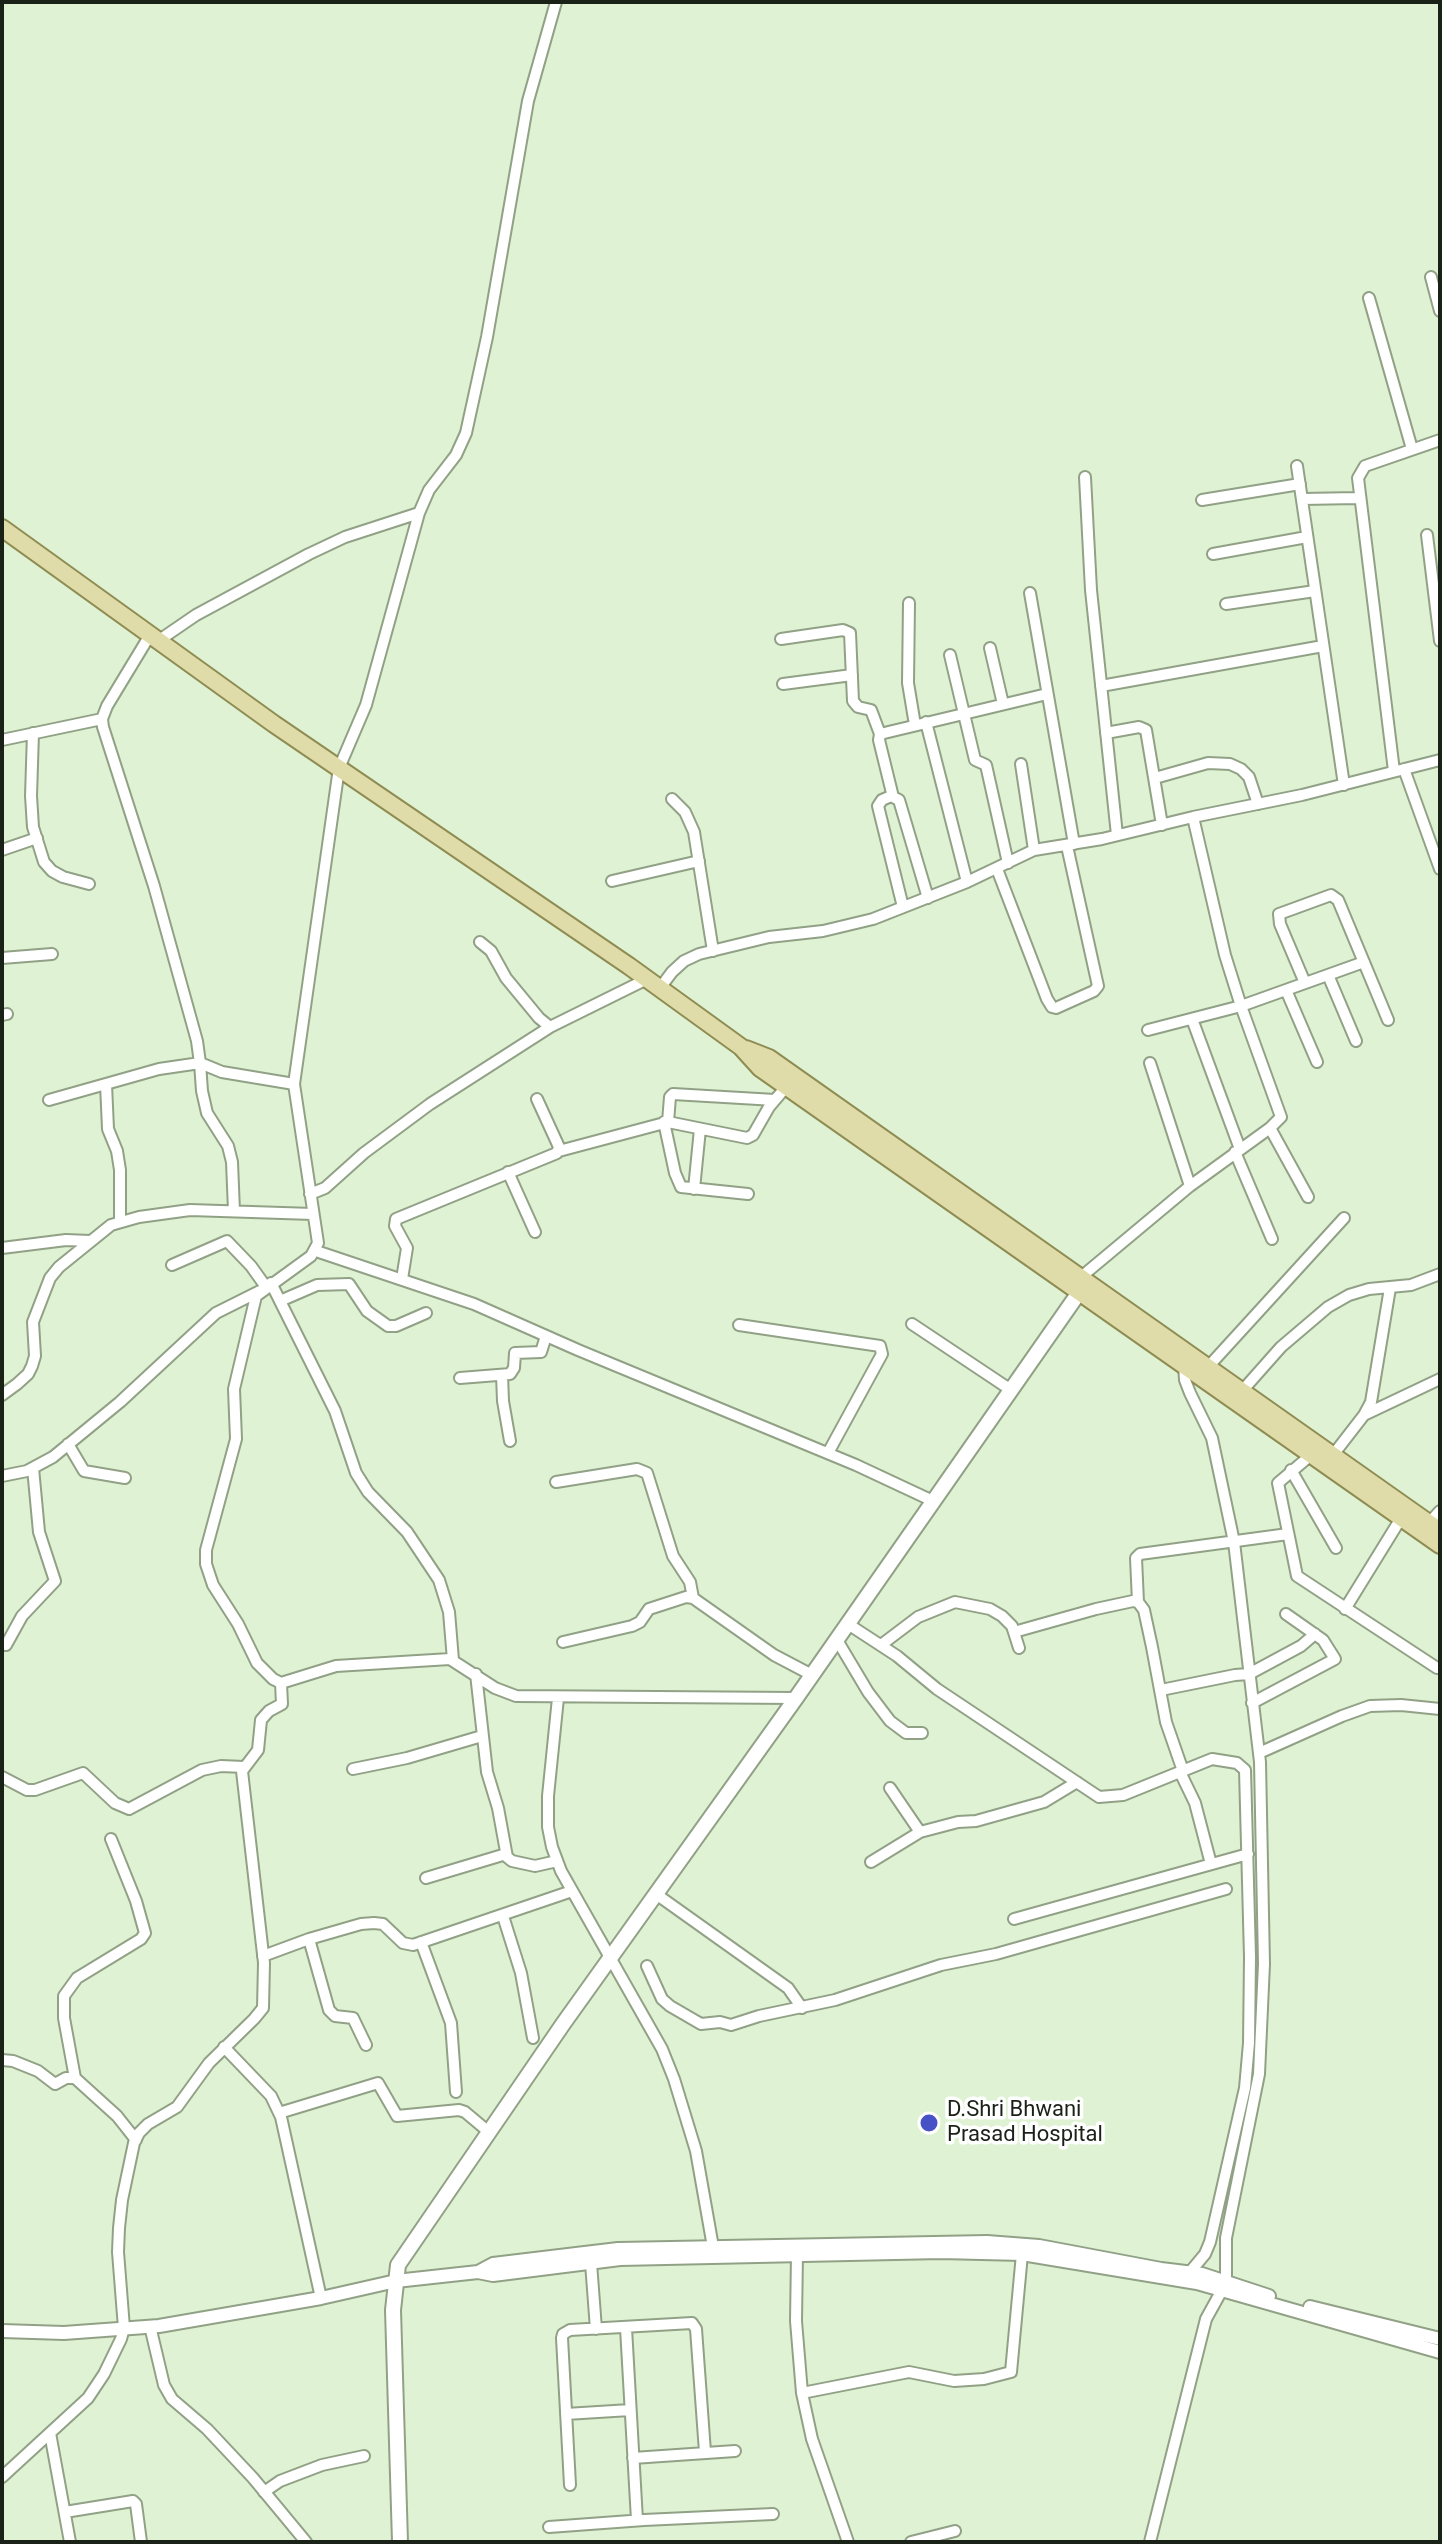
<!DOCTYPE html>
<html>
<head>
<meta charset="utf-8">
<style>
  body { margin:0 }
  #map { position:relative; width:1442px; height:2544px; overflow:hidden; background:#e0f2d4; font-family:Roboto,sans-serif }
  canvas { display:block }
  .frame { position:absolute; inset:0; border:4px solid #1a2116; pointer-events:none }
</style>
</head>
<body>
<div id="map">
<canvas width="1442" height="2544"></canvas>
<div class="frame"></div>
</div>
<script>
const g = document.querySelector('canvas').getContext('2d');
g.lineJoin = 'round';
const shape = rows => new Path2D(rows.map(r => 'M' + r).join(''));
function strokePath(path, color, width, dash) { g.strokeStyle = color; g.lineWidth = width; g.lineCap = dash ? 'butt' : 'round'; g.setLineDash(dash || []); g.stroke(path); }
function label(font, color, halo, rows, align = 'center') {
  g.font = font + ' Roboto,sans-serif'; g.lineWidth = 7; g.setLineDash([]); g.textBaseline = 'middle'; g.strokeStyle = halo; g.fillStyle = color; for (const [text, x, y, turn = 0] of rows) {
    g.save(); g.translate(x, y); g.rotate((+turn || 0) * Math.PI / 180); g.textAlign = isNaN(turn) ? turn : align; if (halo) g.strokeText(text, 0, 0); g.fillText(text, 0, 0); g.restore();
  }
}
const minor = shape([
  [556,2,528,101,487,337,466,433,456,455,429,490,419,513,366,705,339,768,294,1084,318,1243,311,1256,256,1296,234,1389,236,1439,206,1550,206,1564,213,1585,238,1624,257,1663,273,1679,281,1683,336,1666,450,1659,495,1688,516,1696,796,1698],
  [1431,277,1440,311],
  [1369,298,1412,449],
  [1297,466,1344,785],
  [1085,477,1091,590,1117,835],
  [1302,499,1358,498],
  [1202,500,1300,484],
  [1427,535,1440,641],
  [1213,554,1307,537],
  [1030,593,1074,844],
  [909,603,908,683,915,725],
  [1226,604,1315,591],
  [150,635,107,706,102,719,103,727,154,886,197,1041,200,1063,222,1072,294,1084],
  [781,639,843,630,850,633,853,701,858,707,871,710,880,734],
  [158,641,196,615,309,554,345,537,419,513],
  [990,648,1003,704],
  [950,655,975,760,986,765,1008,863],
  [783,684,852,675],
  [1101,686,1323,646],
  [926,722,967,882],
  [33,733,31,796,33,827,44,862,52,871,63,877,89,884],
  [1106,733,1139,727,1146,730,1162,825],
  [2,740,102,719],
  [1021,764,1034,850],
  [1404,769,1440,869],
  [1394,771,1358,478,1365,466,1440,440],
  [1155,778,1208,763,1230,764,1241,769,1249,777,1258,804],
  [891,796,899,800,928,898],
  [672,799,685,812,694,832,713,951],
  [2,850,37,838],
  [997,869,1047,999,1052,1007,1056,1008,1094,991,1098,986,1067,846],
  [612,881,699,861],
  [903,907,878,806,882,800,891,796,892,793,879,740,880,734,1047,694],
  [480,942,491,951,506,978,539,1018,550,1027],
  [2,958,52,954],
  [1328,975,1356,1041],
  [1305,983,1280,924,1279,914,1331,895,1338,900,1388,1020],
  [660,988,672,972,684,961,699,954,769,937,823,931,873,919,967,882,1034,850,1102,839,1193,817,1302,795,1440,760],
  [1286,990,1317,1062],
  [2,1015,7,1014],
  [1192,1019,1240,1149],
  [1148,1030,1241,1006,1364,962],
  [1150,1063,1190,1186],
  [106,1084,108,1129,117,1151,120,1170,120,1220],
  [49,1100,159,1069,200,1063,202,1091,207,1113,228,1146,232,1162,234,1211],
  [664,1122,675,1173,681,1187,748,1194],
  [668,1122,670,1097,673,1094,775,1100],
  [1270,1128,1308,1197],
  [559,1151,668,1122,747,1138,753,1135,769,1107,786,1087],
  [1235,1152,1272,1239],
  [508,1172,535,1232],
  [694,1189,700,1129],
  [310,1194,325,1188,364,1153,430,1104,550,1027,647,979],
  [2,1248,66,1240,90,1241],
  [316,1251,474,1304,578,1350,856,1465,933,1501],
  [172,1265,227,1241,251,1266,266,1287],
  [1081,1277,1190,1186,1270,1128,1281,1117,1241,1006,1225,955,1193,817],
  [402,1279,407,1248,395,1226,396,1219,557,1153,559,1147,537,1099],
  [271,1283,335,1411,356,1473,368,1492,407,1532,439,1580,449,1612,453,1660],
  [280,1301,317,1285,349,1284,367,1311,388,1326,396,1326,426,1313],
  [912,1324,1011,1390],
  [739,1325,880,1346,882,1354,828,1453],
  [1184,1365,1185,1380,1190,1393,1212,1438,1234,1542,1260,1762,1264,1964,1259,2074,1226,2238,1226,2281],
  [1208,1367,1344,1218],
  [502,1375,503,1401,510,1441],
  [460,1378,510,1374,514,1368,515,1353,541,1352,546,1336],
  [1242,1391,1281,1347,1328,1307,1349,1295,1369,1289,1411,1285,1440,1274],
  [2,1395,17,1384,28,1374,32,1366,35,1356,33,1322,50,1278,59,1267,111,1225,139,1217,190,1210,313,1214],
  [1364,1415,1440,1379],
  [68,1444,84,1471,125,1478],
  [1311,1455,1278,1483,1297,1576,1437,1668],
  [1333,1455,1364,1415,1371,1402,1390,1288],
  [1291,1470,1336,1548],
  [2,1476,27,1471,53,1457,120,1402,216,1313,260,1291],
  [556,1482,637,1469,647,1473,673,1556,690,1582,693,1598],
  [1429,1523,1440,1511],
  [1138,1602,1136,1558,1140,1554,1288,1534],
  [1345,1609,1403,1515],
  [848,1624,897,1656,937,1689,1099,1797,1123,1795,1212,1759,1237,1763,1245,1770,1250,1957,1249,2043,1245,2088,1210,2242,1205,2254,1190,2272],
  [1014,1632,1096,1609,1133,1601,1138,1602,1144,1610,1152,1647,1166,1722,1183,1771],
  [837,1640,868,1692,890,1721,906,1733,922,1733],
  [563,1642,632,1626,640,1622,649,1609,686,1597,693,1598,774,1655,812,1675],
  [6,1645,22,1616,55,1581,39,1532,33,1468],
  [881,1645,918,1617,955,1602,990,1609,1002,1616,1012,1626,1019,1648],
  [476,1674,487,1772,498,1808,507,1857,512,1861,535,1866,557,1861],
  [1161,1690,1235,1675,1249,1674,1301,1646,1315,1634],
  [558,1698,548,1796,548,1827,552,1847,561,1871,662,2049,674,2079,696,2151,713,2247],
  [1252,1703,1335,1659,1323,1640,1286,1614],
  [1259,1753,1342,1716,1370,1706,1401,1705,1440,1709],
  [353,1769,407,1758,482,1736],
  [1180,1772,1195,1803,1211,1864],
  [2,1777,27,1790,35,1790,83,1773,115,1803,129,1809,202,1770,221,1766,244,1767],
  [890,1788,920,1832],
  [871,1862,920,1832,958,1822,976,1821,1044,1802,1077,1782],
  [426,1878,506,1854],
  [656,1894,788,1988,802,2008],
  [503,1916,521,1973,533,2038],
  [1014,1919,1248,1854],
  [309,1939,329,2010,335,2016,353,2018,366,2045],
  [421,1942,451,2023,456,2092],
  [263,1956,309,1939,361,1924,374,1923,383,1924,403,1943,413,1945,572,1891],
  [647,1966,662,1999,670,2006,701,2024,720,2022,731,2025,759,2016,835,2000,941,1965,996,1954,1226,1889],
  [224,2047,271,2096,281,2117,321,2298],
  [2,2060,13,2061,38,2071,55,2084,66,2078,75,2078,117,2116,136,2140],
  [75,2078,64,2018,64,1996,77,1978,141,1939,145,1933,136,1901,111,1839],
  [279,2113,378,2083,397,2116,459,2110,465,2112,490,2133],
  [797,2254,796,2321,802,2393,812,2439,848,2542],
  [591,2263,596,2329],
  [150,2326,164,2385,172,2399,207,2429,253,2478,306,2542],
  [626,2328,637,2520],
  [802,2393,909,2372,954,2381,984,2379,1011,2372,1022,2254],
  [566,2414,630,2410],
  [50,2433,70,2542],
  [633,2458,735,2451],
  [2,2477,88,2398,104,2374,121,2339,124,2328,118,2252,119,2228,122,2200,134,2143,139,2133,148,2124,177,2107,209,2063,254,2019,263,2008,264,1963,242,1771,258,1750,261,1720,269,1711,282,1704,281,1683],
  [570,2485,562,2338,563,2334,570,2330,692,2323,696,2329,705,2452],
  [264,2492,280,2481,322,2465,364,2456],
  [65,2512,133,2501,136,2504,141,2542],
  [549,2527,644,2520,773,2514],
  [911,2542,955,2531],
  [1150,2542,1206,2319,1222,2290]
]);
const tertiary = shape([
  [478,2272,493,2264,618,2249,987,2242,1039,2246,1161,2269,1202,2274,1269,2296],
  [1310,2307,1440,2339],
  [2,2331,64,2333,159,2326,321,2298,396,2281,478,2272,493,2275,620,2259,941,2252,1022,2254,1197,2283,1440,2352]
]);
const secondary = shape([
  [400,2542,393,2310,398,2265,563,2024,796,1698,1085,1284]
]);
const primary = shape([
  [2,528,274,724,629,966,741,1047,760,1068,1440,1545],
  [746,1049,769,1058,1440,1531]
]);
const markers = [
  [929,2123,10,"#4752c7"]
];
const poiNames = [
  ["D.Shri Bhwani",947,2110],
  ["Prasad Hospital",947,2135]
];
strokePath(minor, '#91a186', 14);
strokePath(tertiary, '#91a186', 16);
strokePath(secondary, '#91a186', 18);
strokePath(primary, '#8e8c52', 20);
strokePath(minor, '#fff', 10);
strokePath(tertiary, '#fff', 12);
strokePath(secondary, '#fff', 14);
strokePath(primary, '#e0dcaa', 16);
for (const [x, y, r, color] of markers) { const dot = new Path2D(); dot.arc(x, y, r, 0, 2 * Math.PI); g.fillStyle = color; g.fill(dot); strokePath(dot, '#fff', 3); }
label('22px', '#1a2116', '#fff', poiNames, 'left');
</script>
</body>
</html>
